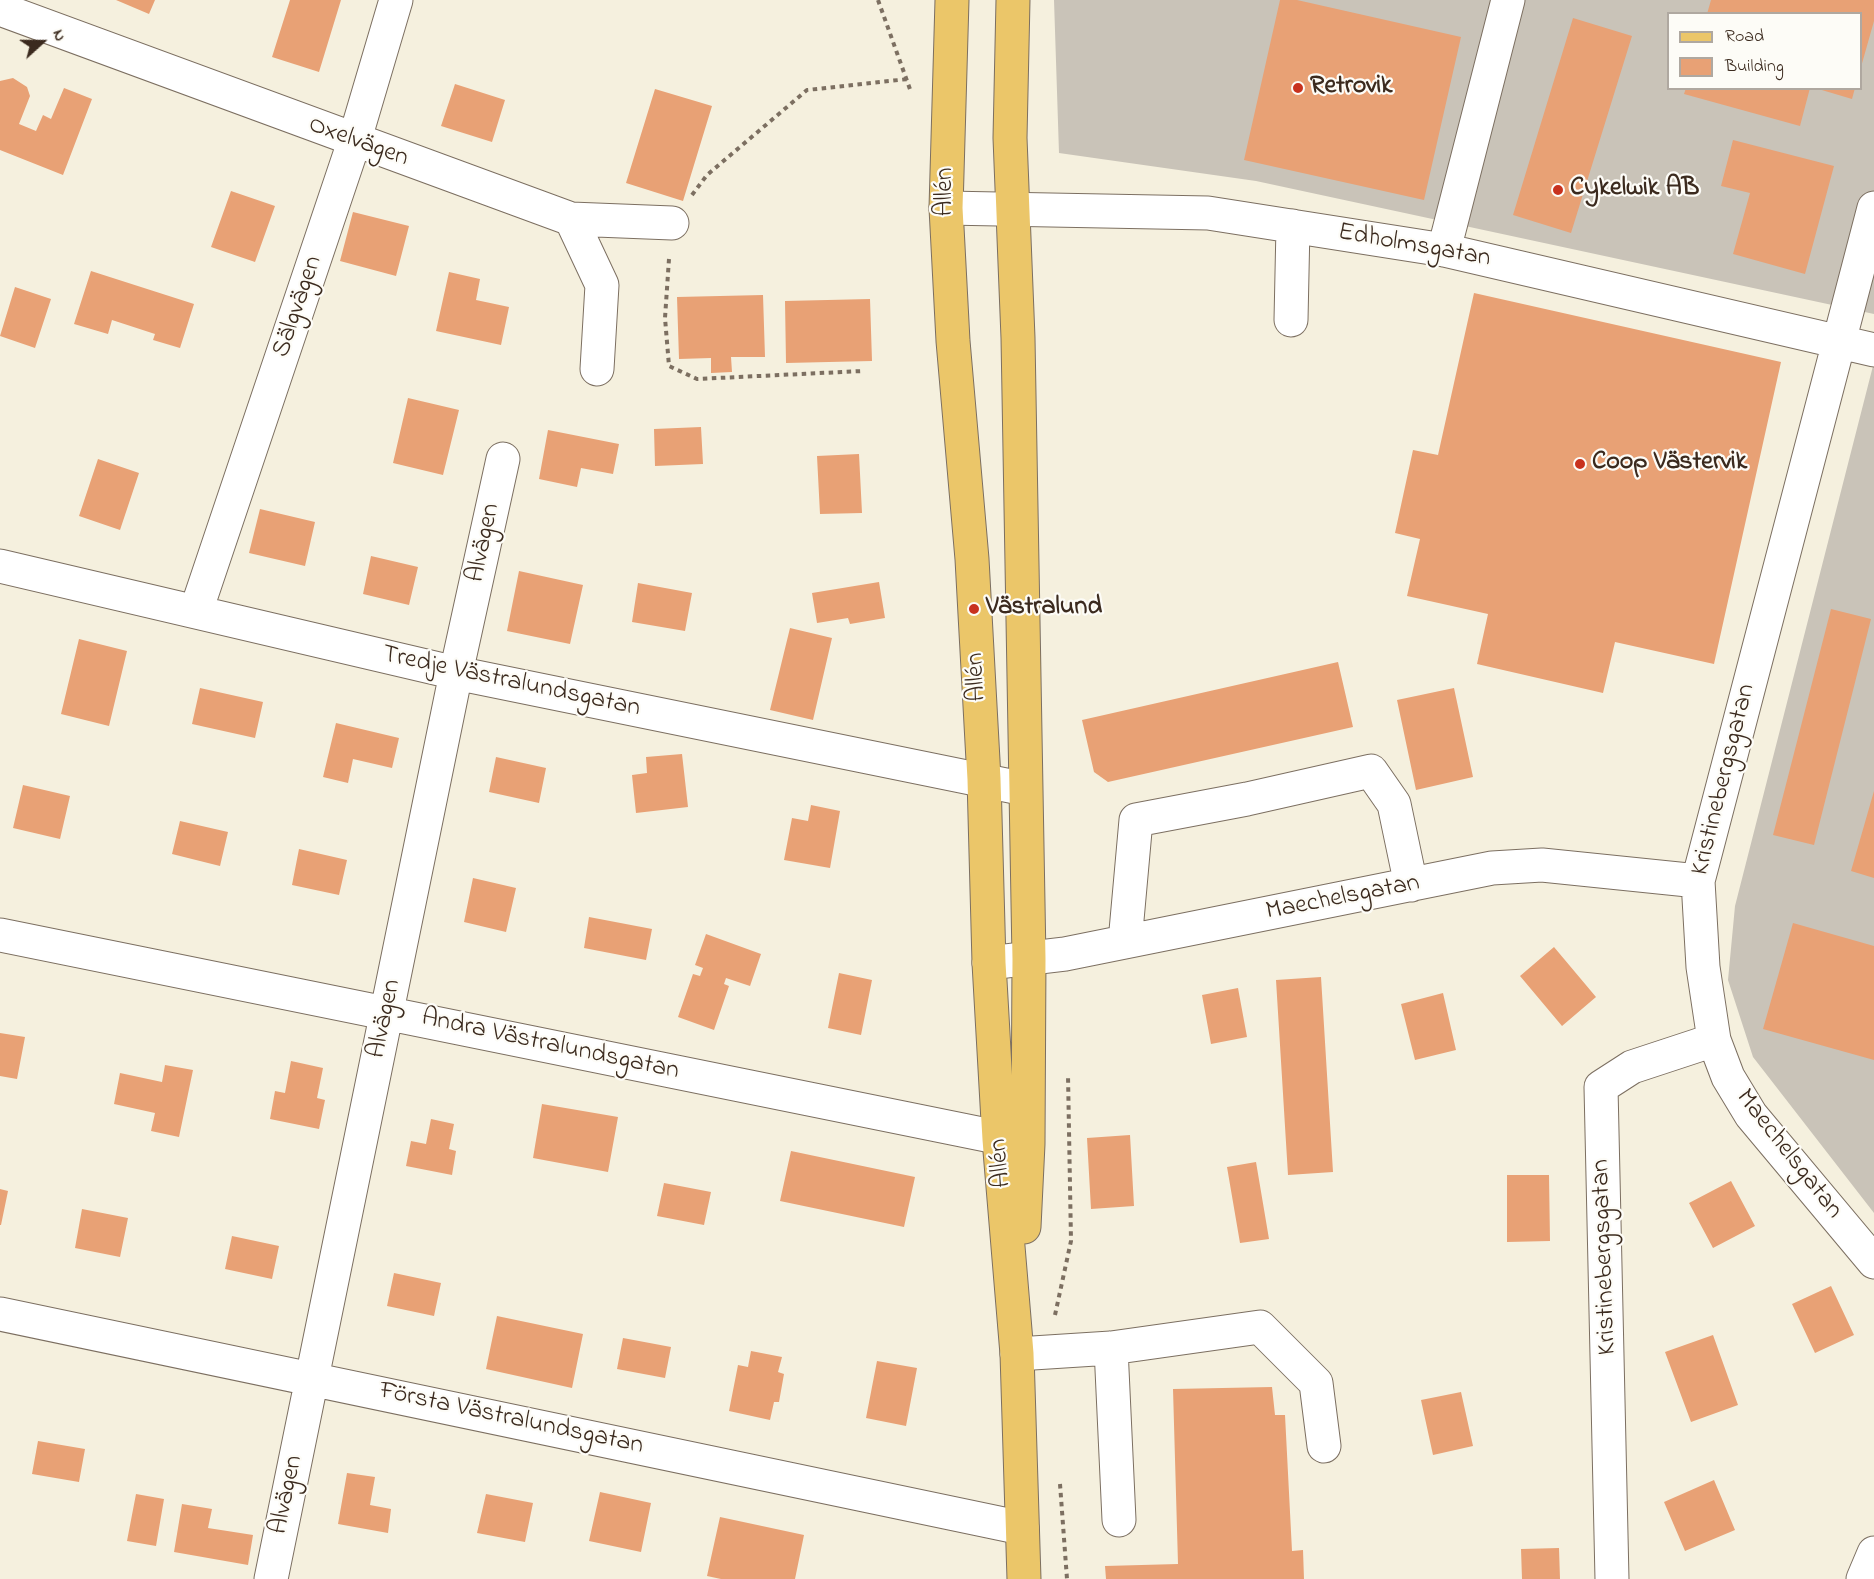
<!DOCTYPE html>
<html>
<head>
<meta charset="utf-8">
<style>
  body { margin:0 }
  #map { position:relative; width:1874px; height:1579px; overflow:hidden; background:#f5f0de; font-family:"Indie Flower",sans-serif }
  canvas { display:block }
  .legend { position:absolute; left:1667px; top:12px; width:195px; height:78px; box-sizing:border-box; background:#fdfcf7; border:2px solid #afa8a0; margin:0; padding:8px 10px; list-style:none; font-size:18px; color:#3b2a1e }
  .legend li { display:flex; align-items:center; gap:12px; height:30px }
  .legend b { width:30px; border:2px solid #afa8a0 }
  .north { position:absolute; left:12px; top:12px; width:60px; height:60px; -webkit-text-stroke:4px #fdfcf7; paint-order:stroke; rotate:69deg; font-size:16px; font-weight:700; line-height:24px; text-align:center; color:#3b2a1e }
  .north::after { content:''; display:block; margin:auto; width:21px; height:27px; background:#3b2a1e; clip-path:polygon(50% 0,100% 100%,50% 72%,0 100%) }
</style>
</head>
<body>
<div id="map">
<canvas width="1874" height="1579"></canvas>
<ul class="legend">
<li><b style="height:8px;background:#ebc669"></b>Road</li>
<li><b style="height:16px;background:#e8a175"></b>Building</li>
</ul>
<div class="north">N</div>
</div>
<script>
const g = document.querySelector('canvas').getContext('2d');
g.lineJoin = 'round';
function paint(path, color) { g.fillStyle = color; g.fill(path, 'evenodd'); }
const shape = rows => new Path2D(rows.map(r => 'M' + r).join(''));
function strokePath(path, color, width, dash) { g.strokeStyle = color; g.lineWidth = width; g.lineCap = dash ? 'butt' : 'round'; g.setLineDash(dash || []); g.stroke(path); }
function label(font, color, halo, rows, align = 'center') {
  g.font = font + ' "Indie Flower",sans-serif'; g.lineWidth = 4.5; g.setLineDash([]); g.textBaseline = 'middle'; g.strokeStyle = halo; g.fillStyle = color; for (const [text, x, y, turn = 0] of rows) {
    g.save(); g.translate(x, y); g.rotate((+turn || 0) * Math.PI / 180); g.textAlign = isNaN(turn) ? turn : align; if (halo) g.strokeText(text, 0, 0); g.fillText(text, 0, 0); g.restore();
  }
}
const industrial = shape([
  [1054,0,1874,0,1874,314,1256,181,1059,153],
  [1668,14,1860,14,1860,88,1668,88],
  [1874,362,1874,1213,1753,1057,1728,980,1735,906]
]);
const building = shape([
  [116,0,155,0,149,14],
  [290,0,341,0,319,72,272,57],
  [1280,0,1297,0,1461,37,1424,200,1244,160],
  [1711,0,1874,0,1874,21,1861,67,1860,14,1707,14],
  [1573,18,1632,36,1571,233,1513,215],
  [13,78,27,87,30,96,19,124,36,131,43,115,51,119,64,88,92,99,63,175,0,150,0,81],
  [455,84,505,100,492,142,441,126],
  [1686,88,1810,88,1800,126,1684,94],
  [1815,88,1855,88,1852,99],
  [655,89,712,106,683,201,626,183],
  [1733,140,1834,166,1805,274,1733,254,1750,193,1721,186],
  [231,191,275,206,255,262,211,247],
  [353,212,409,226,396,276,340,261],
  [91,271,194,304,180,348,153,340,155,334,112,320,108,334,74,324],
  [449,272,480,279,476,300,509,307,501,345,436,331],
  [15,287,51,299,35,348,0,336],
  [1474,293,1781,362,1714,664,1615,642,1603,693,1477,664,1488,614,1407,596,1420,539,1395,533,1413,450,1438,455],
  [763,295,765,357,731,357,732,372,711,373,711,358,679,359,677,297],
  [870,299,872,361,786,363,785,301],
  [408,398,459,410,443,475,393,463],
  [701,427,703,464,655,466,654,429],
  [548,430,619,444,613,474,581,468,577,487,539,479],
  [859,454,862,513,820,514,817,456],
  [98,459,139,473,120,530,79,516],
  [260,509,315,522,305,566,249,553],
  [371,556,418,567,409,605,363,594],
  [519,571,583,585,570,644,507,631],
  [879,582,885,618,850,624,848,618,817,623,812,593],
  [638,583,692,593,685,631,632,622],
  [1831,609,1871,619,1814,845,1773,835],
  [790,628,832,638,813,720,770,710],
  [79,639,127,651,109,726,61,714],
  [1338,662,1353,727,1108,782,1094,772,1082,720],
  [200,688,263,702,255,738,192,724],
  [1454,688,1473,777,1416,790,1397,700],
  [336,723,399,738,392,768,353,759,348,783,323,777],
  [682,754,688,807,636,813,632,775,647,773,646,757],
  [496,757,546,768,539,803,489,792],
  [23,785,70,796,60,839,13,828],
  [1874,791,1874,878,1851,871],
  [811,805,840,811,830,868,784,860,792,818,808,821],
  [180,821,228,832,220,866,172,854],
  [299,849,347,860,339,895,292,885],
  [473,878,516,888,506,932,464,922],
  [589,917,652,929,646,960,584,948],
  [1793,923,1874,946,1874,1060,1763,1029],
  [706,934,761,954,750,986,726,978,724,984,729,986,714,1030,678,1017,693,974,700,976,703,968,695,965],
  [1554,947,1596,997,1562,1026,1520,976],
  [839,973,872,980,861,1035,828,1028],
  [1321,977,1333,1172,1288,1175,1276,980],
  [1238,988,1247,1037,1211,1044,1202,995],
  [1443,993,1456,1050,1415,1060,1401,1004],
  [0,1033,25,1037,17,1079,0,1076],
  [291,1061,323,1068,317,1098,325,1100,319,1129,270,1119,275,1091,285,1093],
  [165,1065,193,1070,179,1137,151,1131,155,1113,114,1104,120,1073,162,1082],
  [542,1104,618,1117,608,1172,533,1158],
  [431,1119,454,1124,449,1149,456,1151,452,1175,406,1166,411,1141,426,1144],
  [1130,1135,1134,1206,1091,1209,1087,1138],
  [791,1151,915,1177,904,1227,780,1201],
  [1256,1162,1269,1239,1240,1243,1227,1167],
  [1507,1175,1549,1175,1550,1241,1507,1242],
  [1731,1181,1755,1226,1713,1248,1689,1203],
  [664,1183,711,1192,704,1225,657,1216],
  [0,1189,8,1191,1,1225,0,1225],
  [82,1209,128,1218,120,1257,75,1248],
  [232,1236,279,1246,272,1279,225,1269],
  [394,1273,441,1283,434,1316,387,1306],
  [1831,1286,1854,1335,1815,1353,1792,1304],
  [497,1316,583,1334,572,1388,486,1369],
  [1713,1335,1738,1405,1691,1422,1665,1352],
  [623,1338,671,1347,665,1378,617,1369],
  [751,1351,782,1357,778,1372,784,1374,779,1402,774,1402,770,1420,729,1411,738,1365,748,1367],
  [877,1361,917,1368,906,1426,866,1418],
  [1272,1387,1275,1415,1285,1415,1292,1551,1303,1550,1304,1579,1106,1579,1105,1566,1178,1564,1173,1389],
  [1461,1392,1473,1446,1433,1455,1421,1400],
  [38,1441,85,1449,79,1482,32,1474],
  [347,1473,375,1477,370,1505,391,1509,388,1533,338,1524],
  [1714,1480,1735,1530,1685,1551,1664,1502],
  [600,1492,651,1503,641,1552,589,1541],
  [136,1494,164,1499,156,1546,127,1541],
  [486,1494,533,1503,525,1542,477,1533],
  [182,1504,212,1509,208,1528,253,1535,248,1565,174,1552],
  [720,1517,804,1535,795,1579,721,1579,707,1576],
  [1559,1548,1560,1579,1522,1579,1521,1549]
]);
const path = shape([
  [878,0,911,92],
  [692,195,707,175,807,90,908,79],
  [669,259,665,318,669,366,697,379,863,371],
  [1055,1315,1071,1241,1068,1075],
  [1060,1484,1067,1579]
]);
const minor = shape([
  [0,9,571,219,602,285,597,369],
  [946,208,1208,213,1444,250,1874,350],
  [1874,208,1698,881,1703,967,1714,1040,1728,1077,1751,1115,1874,1262],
  [571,219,672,223],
  [1444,250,1508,0],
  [1291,320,1293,226],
  [0,566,456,673,1025,789],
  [196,611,354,142,396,0],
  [0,935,1026,1143],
  [1125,942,1136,820,1247,799,1371,771,1394,804,1411,885],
  [989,963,1065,954,1492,868,1542,865,1698,881],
  [0,1314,1022,1528],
  [1111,1348,1119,1520],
  [1017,1354,1111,1348,1260,1327,1316,1383,1324,1446],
  [271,1579,456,673,503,459],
  [1612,1579,1601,1087,1632,1067,1714,1040],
  [1863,1579,1874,1553]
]);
const major = shape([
  [952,0,946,208,953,341,972,559,984,779,989,963,999,1139,1017,1354,1024,1579],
  [1013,0,1010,138,1018,338,1029,959,1028,1144,1024,1227]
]);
const markers = [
  [1298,88,6,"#c8321e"],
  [1558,190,6,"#c8321e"],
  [1580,464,6,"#c8321e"],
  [974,609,6,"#c8321e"]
];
const poiNames = [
  ["Retrovik",1310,88],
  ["Cykelwik AB",1570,190],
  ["Coop Västervik",1592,464],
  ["Västralund",986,609]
];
const streetNames = [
  ["Oxelvägen",358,143,20],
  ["Allén",947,192,-90],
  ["Edholmsgatan",1414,247,10],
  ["Sälgvägen",299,307,-71],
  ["Alvägen",485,543,-78],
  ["Allén",978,677,-93],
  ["Tredje Västralundsgatan",511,683,12],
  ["Kristinebergsgatan",1725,780,-76],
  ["Maechelsgatan",1343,899,-11],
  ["Alvägen",386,1019,-78],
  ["Andra Västralundsgatan",550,1046,12],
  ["Maechelsgatan",1788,1155,52],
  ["Allén",1002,1163,-95],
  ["Kristinebergsgatan",1606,1257,-92],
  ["Första Västralundsgatan",511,1420,12],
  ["Alvägen",288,1495,-78]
];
paint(industrial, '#c9c3b8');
paint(building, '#e8a175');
strokePath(minor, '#7c6f61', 35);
strokePath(major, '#7c6f61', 35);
strokePath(path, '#7c6f61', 4, [4.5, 4.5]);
strokePath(minor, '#fff', 33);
strokePath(major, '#ebc669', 33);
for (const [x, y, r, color] of markers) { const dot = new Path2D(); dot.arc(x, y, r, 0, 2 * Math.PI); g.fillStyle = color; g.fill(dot); strokePath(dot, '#fdfcf7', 2); }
label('bold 26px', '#3b2a1e', '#fdfcf7', poiNames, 'left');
label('26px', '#3b2a1e', '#fdfcf7', streetNames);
</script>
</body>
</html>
